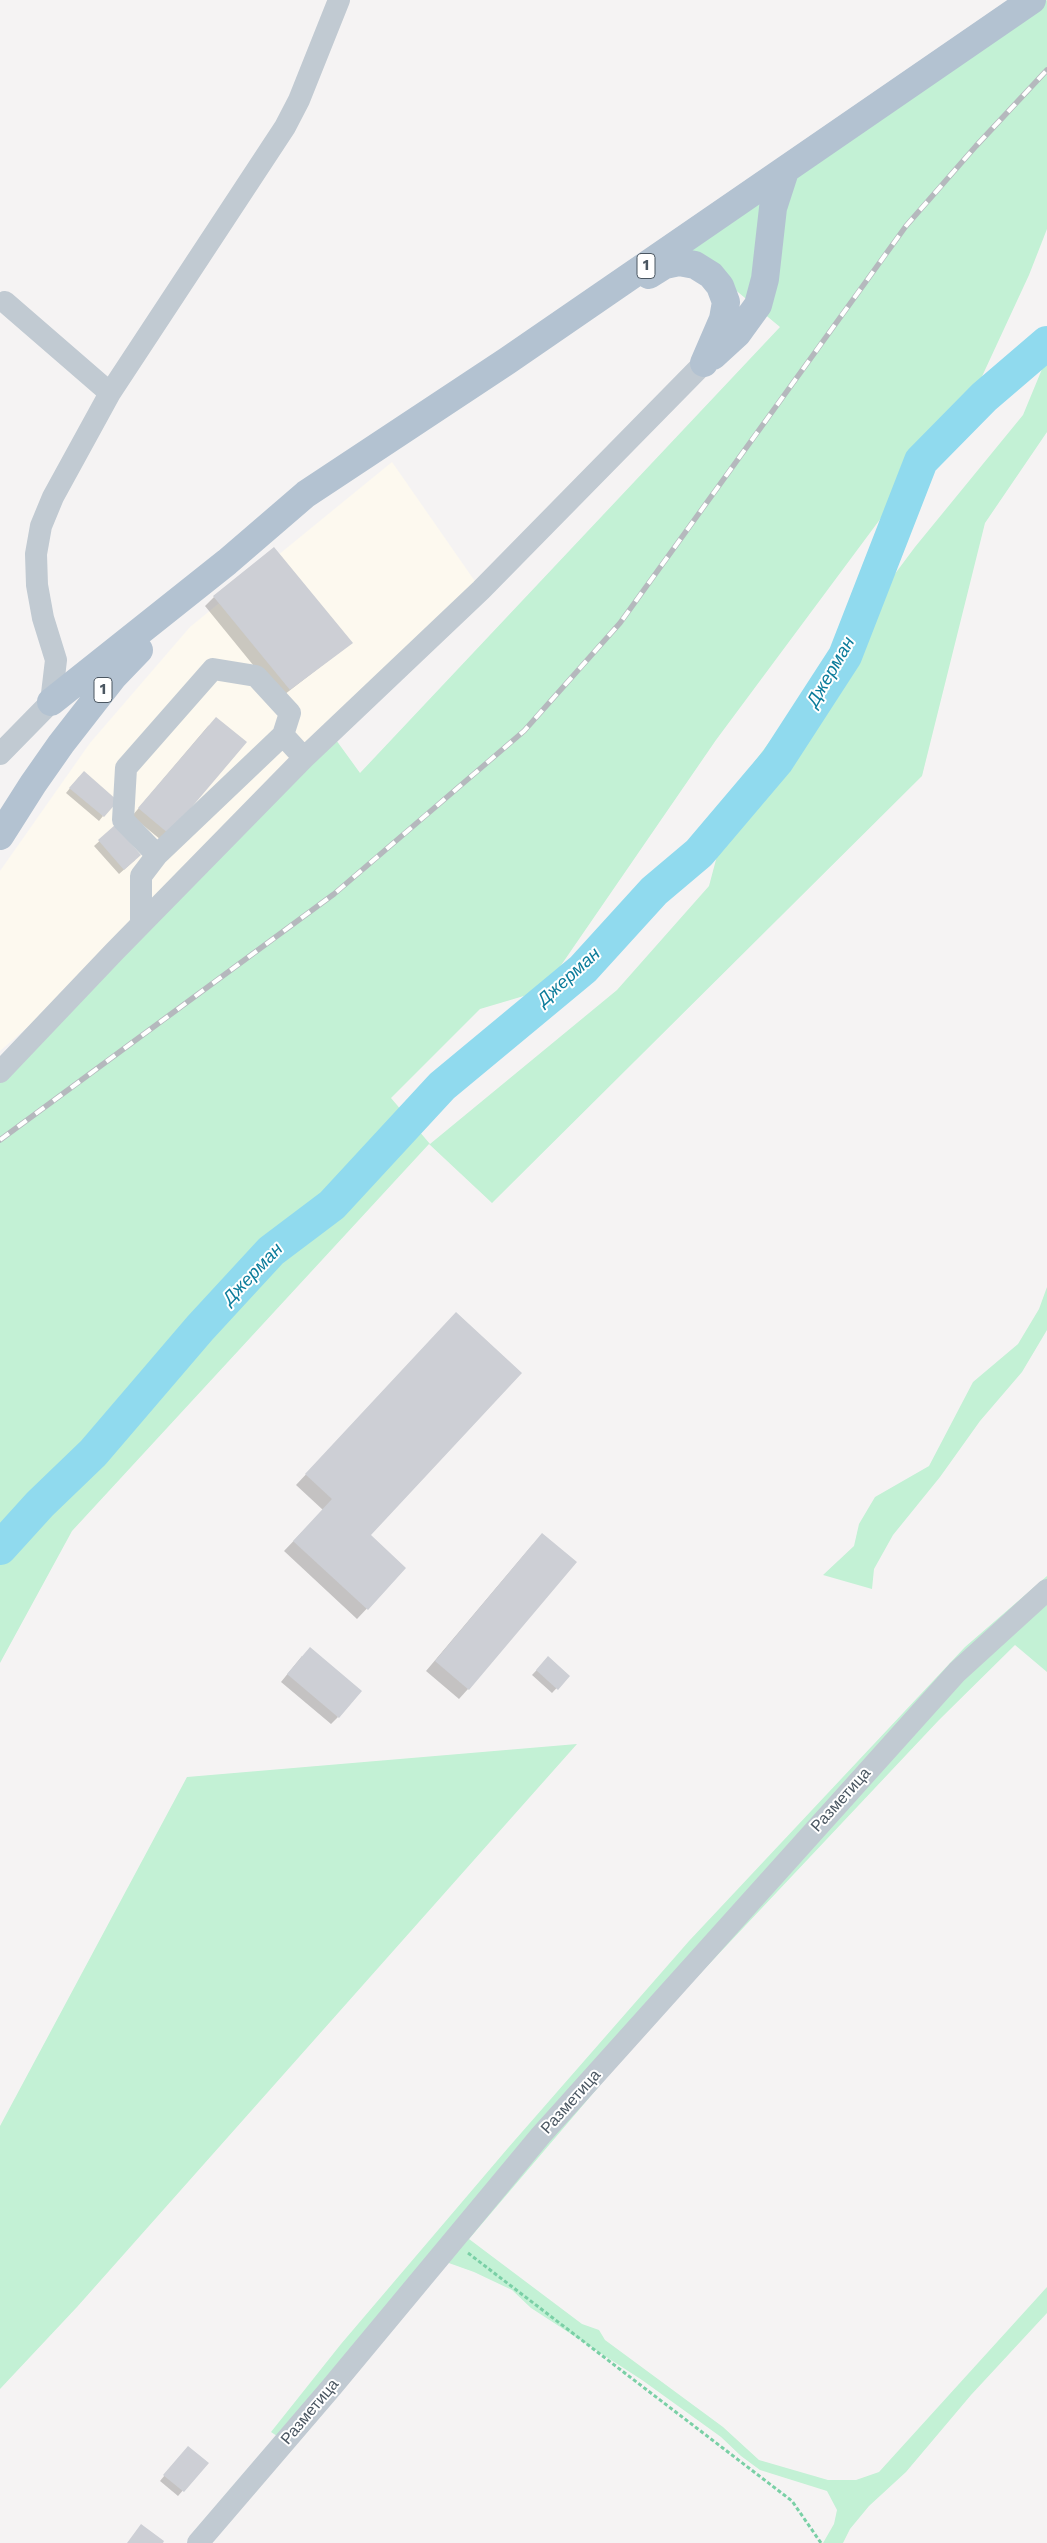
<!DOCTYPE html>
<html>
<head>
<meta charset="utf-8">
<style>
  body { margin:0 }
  canvas { display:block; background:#f5f3f3 }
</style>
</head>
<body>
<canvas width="1047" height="2543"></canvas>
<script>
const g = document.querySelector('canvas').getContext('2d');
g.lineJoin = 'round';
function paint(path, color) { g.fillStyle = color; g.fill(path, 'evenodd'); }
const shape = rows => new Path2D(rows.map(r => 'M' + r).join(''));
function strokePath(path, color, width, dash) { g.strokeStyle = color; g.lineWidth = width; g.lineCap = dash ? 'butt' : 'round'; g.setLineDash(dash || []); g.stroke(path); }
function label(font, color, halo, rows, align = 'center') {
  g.font = font + ' "Work Sans",sans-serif'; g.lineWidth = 4; g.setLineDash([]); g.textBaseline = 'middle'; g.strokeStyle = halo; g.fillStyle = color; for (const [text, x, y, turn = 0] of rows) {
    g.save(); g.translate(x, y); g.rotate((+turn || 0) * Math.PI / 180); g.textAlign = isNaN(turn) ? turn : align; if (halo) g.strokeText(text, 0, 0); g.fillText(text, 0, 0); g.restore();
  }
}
const commercial = shape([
  [392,462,481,590,114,952,0,1051,0,871,90,743,190,627]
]);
const green = shape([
  [1047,0,1047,229,1029,275,953,439,881,518,716,740,544,990,480,1009,391,1098,430,1144,617,990,709,886,735,788,915,547,1023,415,1047,357,1047,432,985,523,922,776,492,1203,429,1144,72,1531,0,1663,0,1072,331,733,360,773,780,327,680,244],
  [1047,1287,1047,1330,1022,1372,980,1421,940,1477,893,1535,874,1569,872,1589,823,1575,854,1546,859,1524,875,1497,929,1466,973,1382,1018,1344,1039,1309],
  [1047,1576,1047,1672,1015,1645,939,1720,647,2030,469,2239,582,2324,599,2330,605,2340,723,2427,759,2460,828,2480,856,2480,879,2472,1047,2287,1047,2313,971,2395,906,2472,869,2506,850,2529,843,2543,823,2543,834,2524,837,2510,827,2491,760,2470,741,2456,721,2437,642,2380,531,2308,512,2290,474,2272,446,2262,292,2446,271,2432,341,2344,508,2148,689,1941,965,1647],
  [577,1744,77,2307,0,2389,0,2126,187,1777]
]);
const shadow = shape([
  [214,597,351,643,280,698,205,606],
  [209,725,168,833,161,840,132,816],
  [79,777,103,816,99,821,66,793],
  [115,827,135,860,119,874,94,846],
  [446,1324,369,1535,405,1568,357,1619,284,1551,323,1510,296,1485],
  [533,1544,468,1689,459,1699,426,1671],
  [302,1656,338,1717,331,1724,281,1682],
  [548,1658,568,1676,552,1693,532,1675],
  [184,2452,207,2463,178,2496,160,2481]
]);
const river = shape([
  [0,1548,40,1504,93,1453,200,1328,271,1251,332,1205,442,1086,583,969,654,891,699,853,777,761,845,656,921,461,984,397,1047,343]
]);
const building = shape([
  [274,547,353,643,290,690,213,596],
  [216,717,247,742,169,834,138,808],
  [84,771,118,801,104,817,69,788],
  [115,825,141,855,124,870,98,840],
  [456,1312,522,1373,371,1535,406,1568,368,1610,293,1541,332,1499,305,1474],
  [542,1533,577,1562,469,1690,435,1661],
  [310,1647,362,1691,339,1718,287,1674],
  [548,1656,570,1676,558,1690,536,1670],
  [188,2446,209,2463,184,2492,163,2475],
  [141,2524,164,2541,163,2543,127,2543]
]);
const path = shape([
  [468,2253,792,2501,821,2543]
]);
const minor = shape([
  [5,302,110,393],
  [0,754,51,702,56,660,43,618,37,585,36,554,41,526,53,497,110,393,285,127,299,100,339,0],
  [157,855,123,820,126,768,213,669,256,676,290,713,283,735],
  [141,924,141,876,157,855,283,735,304,758],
  [0,1072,114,952,304,758,481,590,704,363],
  [198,2543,330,2389,541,2135,957,1672,1047,1590]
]);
const major = shape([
  [649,275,665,265,679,262,695,265,711,275,720,286,726,302,723,319,704,363],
  [713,356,737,334,758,305,765,279,773,208,785,171],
  [51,702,227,562,306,494,507,361,1032,0],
  [0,836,33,784,61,744,114,676,139,650]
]);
const rail = shape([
  [0,1140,334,894,524,731,620,623,906,226,976,146,1047,70]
]);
const shields = [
  [646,266,18],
  [103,690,18]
];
const shieldNames = [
  ["1",646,266],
  ["1",103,690]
];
const streetNames = [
  ["Разметица",841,1800,-48],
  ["Разметица",571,2102,-48],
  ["Разметица",310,2412,-50]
];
const waterNames = [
  ["Джерман",831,672,-60],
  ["Джерман",569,977,-42],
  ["Джерман",253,1274,-46]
];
paint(commercial, '#fdf9ef');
paint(green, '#c3f1d5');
paint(shadow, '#0003');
strokePath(river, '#90daee', 34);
paint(building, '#cdcfd5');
strokePath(path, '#7ad0a6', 3, [4, 2.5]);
strokePath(minor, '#c1cad2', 22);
strokePath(major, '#b3c2d1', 28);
strokePath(rail, '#b5b8bd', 5.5);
strokePath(rail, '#fff', 4, [11]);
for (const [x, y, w] of shields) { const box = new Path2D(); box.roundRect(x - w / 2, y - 12.5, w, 25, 4); g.fillStyle = '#fff'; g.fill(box); strokePath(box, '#4a5661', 1); }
label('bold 15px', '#4a5661', null, shieldNames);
label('16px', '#4a5661', '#fff', streetNames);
label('italic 18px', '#0c7c9b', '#fff', waterNames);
</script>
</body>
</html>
